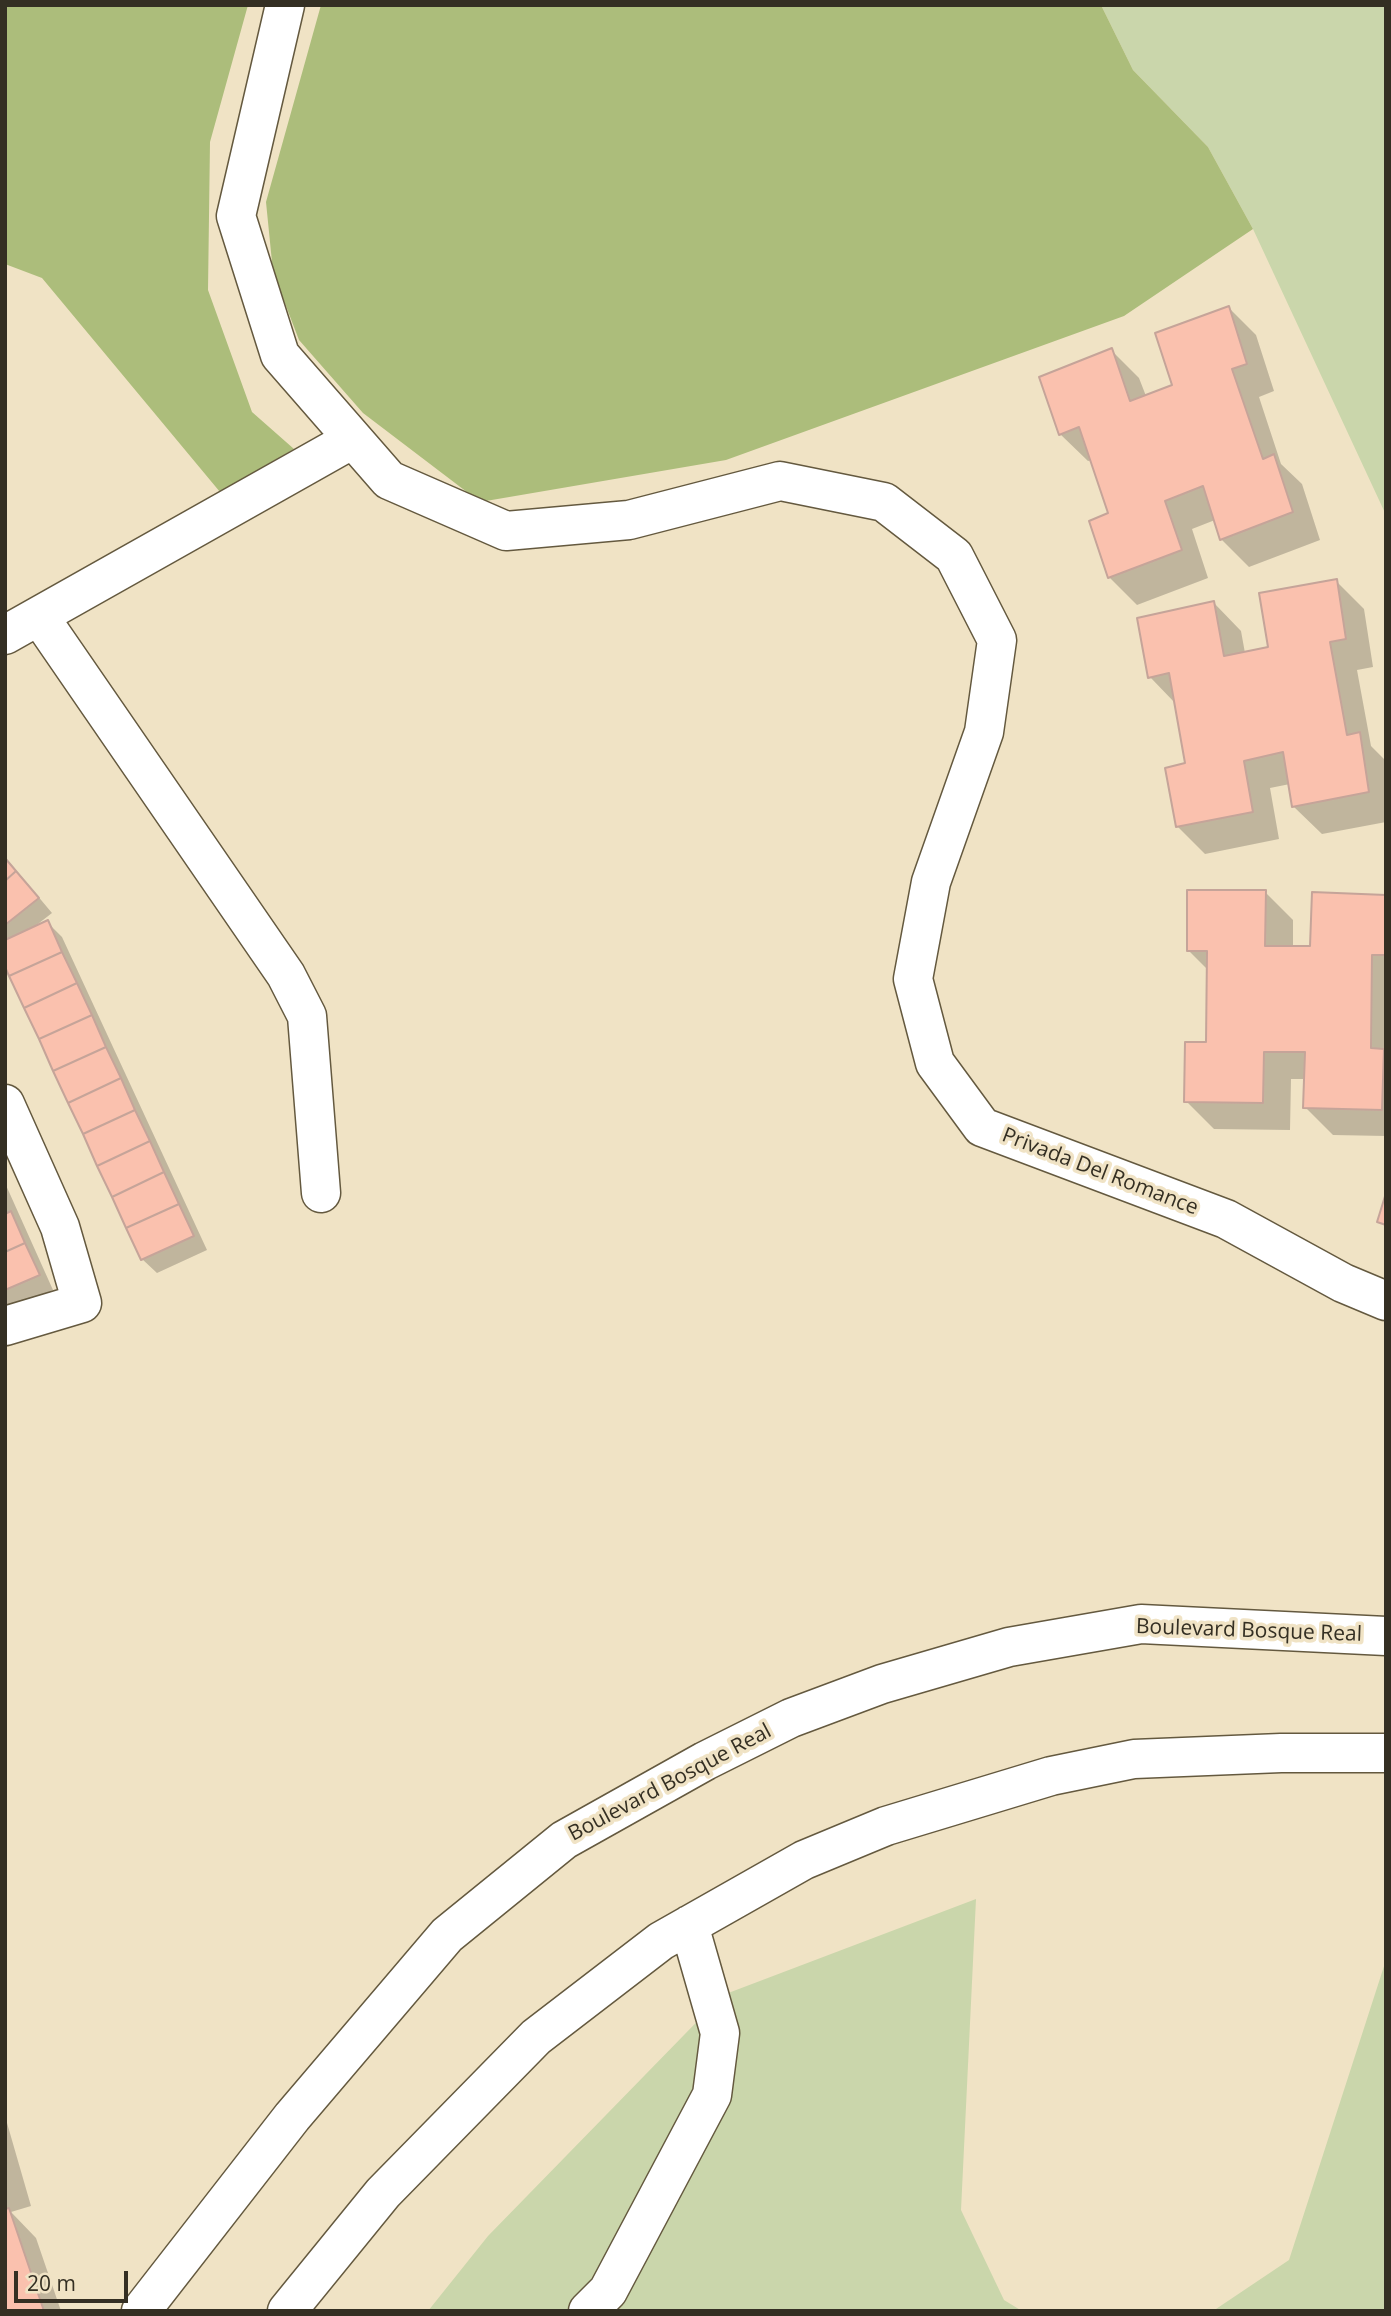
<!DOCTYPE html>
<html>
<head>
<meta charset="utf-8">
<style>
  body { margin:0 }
  #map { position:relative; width:1391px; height:2316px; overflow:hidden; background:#f0e3c5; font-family:"Open Sans",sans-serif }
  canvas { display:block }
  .frame { position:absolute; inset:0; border:7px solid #342f23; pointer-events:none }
  .scale { position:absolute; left:14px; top:2271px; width:114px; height:32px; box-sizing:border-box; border:4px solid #342f23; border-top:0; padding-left:9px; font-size:21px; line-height:24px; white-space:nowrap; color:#342f23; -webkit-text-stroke:5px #f0e3c5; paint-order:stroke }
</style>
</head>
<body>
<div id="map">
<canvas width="1391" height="2316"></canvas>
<div class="frame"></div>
<div class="scale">20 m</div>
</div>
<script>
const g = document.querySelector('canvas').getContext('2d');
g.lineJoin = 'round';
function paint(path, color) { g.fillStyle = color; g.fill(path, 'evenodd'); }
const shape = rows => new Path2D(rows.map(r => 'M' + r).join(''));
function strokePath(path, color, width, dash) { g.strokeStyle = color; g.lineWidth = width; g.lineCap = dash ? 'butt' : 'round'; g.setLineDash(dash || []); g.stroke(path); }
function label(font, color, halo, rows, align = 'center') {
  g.font = font + ' "Open Sans",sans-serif'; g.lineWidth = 7; g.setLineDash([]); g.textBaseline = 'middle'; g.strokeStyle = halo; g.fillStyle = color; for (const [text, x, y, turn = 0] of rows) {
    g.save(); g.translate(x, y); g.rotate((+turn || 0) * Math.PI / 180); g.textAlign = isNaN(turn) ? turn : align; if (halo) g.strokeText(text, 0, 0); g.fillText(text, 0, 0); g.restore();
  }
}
const green = shape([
  [1101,5,1386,5,1386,515,1253,229,1208,147,1133,70],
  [976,1899,961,2210,1004,2300,1022,2311,428,2311,488,2236,723,1995],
  [1386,1960,1386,2311,1213,2311,1289,2260]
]);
const forest = shape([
  [5,5,248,5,210,142,208,290,252,412,294,449,220,492,42,278,5,264],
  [321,5,1101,5,1133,70,1208,147,1253,229,1124,316,726,460,480,502,363,413,299,340,273,272,266,202]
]);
const shadow = shape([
  [1229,308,1256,335,1274,391,1259,397,1281,464,1302,484,1320,540,1249,567,1221,539,1215,520,1192,529,1208,578,1137,605,1110,578,1091,522,1110,514,1092,460,1088,461,1060,434,1111,350,1139,378,1146,396,1174,386],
  [1336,581,1364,609,1373,667,1357,670,1371,746,1386,761,1386,822,1322,834,1294,807,1290,784,1270,788,1279,839,1205,854,1177,826,1187,765,1176,704,1150,677,1214,603,1241,631,1245,653,1270,649],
  [5,857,52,913,34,927,47,922,62,937,207,1250,157,1273,142,1259,5,963],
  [1265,892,1293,920,1293,948,1312,948,1386,897,1386,1136,1333,1135,1305,1107,1306,1079,1291,1079,1290,1130,1214,1129,1186,1101,1208,1044,1209,971,1188,950],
  [5,1183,53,1290,5,1311],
  [5,2116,31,2206,11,2212,36,2238,61,2311,5,2311]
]);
const building = shape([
  [1229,306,1247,364,1232,369,1263,459,1274,454,1293,512,1220,540,1203,486,1165,501,1182,550,1108,578,1089,521,1108,513,1079,427,1059,435,1039,377,1112,348,1130,401,1172,385,1155,333,1229,306],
  [1337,579,1346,639,1330,642,1347,735,1360,732,1369,792,1292,807,1283,752,1244,761,1253,812,1176,827,1165,768,1185,763,1169,673,1148,678,1137,618,1214,601,1224,656,1268,647,1259,593,1337,579],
  [5,858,16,871,5,881,5,858],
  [16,871,39,898,5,925,5,881,16,871],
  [1187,890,1266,890,1265,946,1310,946,1312,892,1386,895,1386,955,1372,955,1371,1048,1384,1049,1382,1110,1303,1108,1305,1052,1264,1052,1263,1103,1184,1102,1185,1042,1206,1042,1207,951,1187,951,1187,890],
  [48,920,62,952,9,976,5,967,5,940,48,920],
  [62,952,77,983,24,1008,9,976,62,952],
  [77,983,92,1015,39,1039,24,1008,77,983],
  [92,1015,106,1047,53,1071,39,1039,92,1015],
  [106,1047,121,1078,68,1103,53,1071,106,1047],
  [121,1078,135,1110,83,1134,68,1103,121,1078],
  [135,1110,150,1141,97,1166,83,1134,135,1110],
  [150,1141,164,1172,112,1197,97,1166,150,1141],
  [164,1172,179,1204,126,1228,112,1197,164,1172],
  [1386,1193,1386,1225,1377,1222,1386,1193],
  [179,1204,194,1236,141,1260,126,1228,179,1204],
  [11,1211,25,1243,5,1252,5,1214,11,1211],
  [25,1243,40,1275,5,1290,5,1252,25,1243],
  [9,2208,44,2311,5,2311,5,2209,9,2208]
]);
const minor = shape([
  [285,5,236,216,280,355,389,480,506,531,629,520,780,481,884,502,954,556,997,640,984,732,931,882,913,979,935,1063,982,1127,1226,1219,1343,1283,1386,1301],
  [39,616,286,975,307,1016,321,1193],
  [5,635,353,439],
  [5,1104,60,1227,82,1303,5,1326],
  [141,2311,292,2117,447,1935,564,1840,705,1761,791,1718,882,1684,1009,1647,1141,1624,1386,1636],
  [287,2311,383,2193,536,2037,661,1941,804,1860,886,1826,1051,1776,1134,1759,1281,1753,1386,1753],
  [588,2311,608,2291,712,2095,720,2033,689,1925]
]);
const streetNames = [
  ["Privada Del Romance",1100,1172,21],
  ["Boulevard Bosque Real",1249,1631,2],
  ["Boulevard Bosque Real",670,1783,-28]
];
paint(green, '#cad6ab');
paint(forest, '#acbd7b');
paint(shadow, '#0003');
paint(building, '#fac1ae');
strokePath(building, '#c5a499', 2);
strokePath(minor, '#64593f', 41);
strokePath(minor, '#fff', 38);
label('21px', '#342f23', '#f0e3c5', streetNames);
</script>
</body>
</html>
